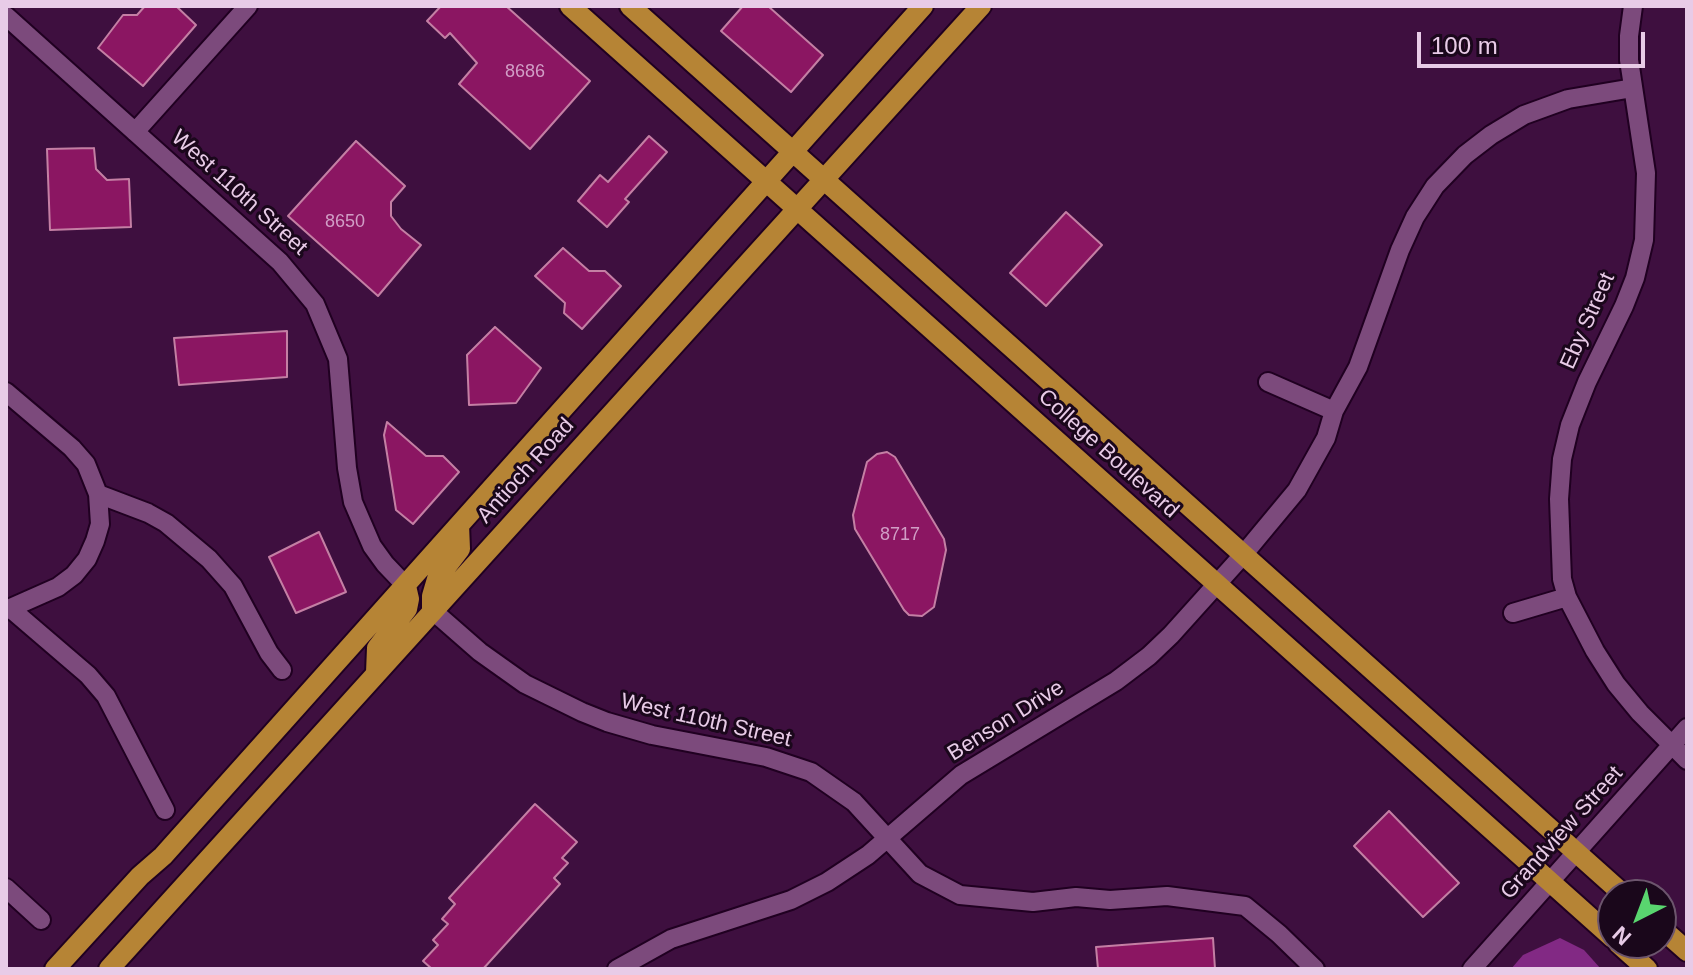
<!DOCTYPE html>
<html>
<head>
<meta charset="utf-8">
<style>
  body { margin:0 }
  #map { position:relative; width:1693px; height:975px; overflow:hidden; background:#3e0f3f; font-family:Helvetica,sans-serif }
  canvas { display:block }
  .frame { position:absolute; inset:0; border:8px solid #e8cbe7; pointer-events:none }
  .north { position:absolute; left:1597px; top:879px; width:80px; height:80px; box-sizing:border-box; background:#1a071b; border:2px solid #6c556d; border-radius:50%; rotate:222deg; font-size:22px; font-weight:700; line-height:32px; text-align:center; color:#e8cbe7 }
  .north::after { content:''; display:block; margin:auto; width:28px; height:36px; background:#59d56f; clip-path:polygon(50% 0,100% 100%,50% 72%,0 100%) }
  .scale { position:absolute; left:1417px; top:32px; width:228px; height:36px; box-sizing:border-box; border:4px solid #e8cbe7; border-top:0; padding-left:10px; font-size:24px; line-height:28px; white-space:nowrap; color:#e8cbe7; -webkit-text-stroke:6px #1a071b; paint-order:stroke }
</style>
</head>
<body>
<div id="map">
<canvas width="1693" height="975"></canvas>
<div class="frame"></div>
<div class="north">N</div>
<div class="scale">100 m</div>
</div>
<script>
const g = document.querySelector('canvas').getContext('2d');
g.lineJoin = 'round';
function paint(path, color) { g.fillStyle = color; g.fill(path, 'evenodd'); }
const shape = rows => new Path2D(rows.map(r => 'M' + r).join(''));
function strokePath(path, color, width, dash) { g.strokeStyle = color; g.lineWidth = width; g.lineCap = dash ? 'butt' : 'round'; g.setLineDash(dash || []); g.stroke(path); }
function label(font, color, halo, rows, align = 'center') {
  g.font = font + ' Helvetica,sans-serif'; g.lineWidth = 6; g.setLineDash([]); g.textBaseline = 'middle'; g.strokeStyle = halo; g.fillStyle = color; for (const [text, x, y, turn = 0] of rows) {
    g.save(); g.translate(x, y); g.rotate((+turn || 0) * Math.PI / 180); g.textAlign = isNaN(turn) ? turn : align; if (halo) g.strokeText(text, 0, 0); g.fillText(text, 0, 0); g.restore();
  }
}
const forest = shape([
  [1560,938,1584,950,1601,969,1511,969,1523,955]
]);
const building = shape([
  [145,6,176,6,196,25,143,86,98,48,123,15,137,15,145,6],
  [441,6,506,6,590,81,530,149,459,84,477,63,450,33,445,38,427,21,441,6],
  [743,6,768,6,823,55,791,92,721,31,743,6],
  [649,136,667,152,625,199,629,202,607,227,578,201,600,175,608,182,649,136],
  [356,141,405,186,391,202,391,216,401,229,421,245,378,296,288,216,356,141],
  [94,148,96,169,107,180,129,179,131,227,50,230,47,149,94,148],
  [1066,212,1102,245,1046,306,1010,273,1066,212],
  [563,248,589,271,605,271,621,286,582,329,564,313,565,303,535,276,563,248],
  [495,327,541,368,516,403,469,405,467,355,495,327],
  [287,331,287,377,179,385,174,338,287,331],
  [387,422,426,456,443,456,459,472,413,524,396,510,384,435,387,422],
  [887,452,895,457,944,539,946,550,934,607,922,616,909,615,904,610,855,529,853,515,867,462,877,454,887,452],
  [319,532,346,592,296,613,269,557,319,532],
  [535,804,577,842,562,858,568,863,554,878,560,884,483,969,432,969,423,961,438,945,433,940,448,924,442,919,455,904,449,898,535,804],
  [1389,811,1459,883,1423,917,1354,846,1389,811],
  [1213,938,1215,969,1098,969,1096,947,1213,938]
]);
const minor = shape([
  [1633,6,1629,36,1629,60,1646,173,1644,240,1635,278,1624,306,1587,382,1570,425,1562,459,1559,499,1562,579,1567,597,1595,651,1616,684,1640,713,1687,760],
  [6,16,280,262,315,304,338,359,347,468,353,502,372,546,385,564,406,586],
  [135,132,248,6],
  [1268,382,1334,411],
  [6,392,72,448,86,464,98,494,148,513,166,523,209,559,233,586,269,653,282,670],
  [11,609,88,675,106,696,165,810],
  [6,610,58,587,74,575,87,559,95,541,100,524,98,494],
  [432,610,480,652,525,684,582,712,607,722,652,735,766,757,811,772,854,802,920,874,960,895,1033,902,1076,897,1110,900,1167,896,1245,906,1279,934,1315,969],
  [1513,613,1567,597],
  [6,888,41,920],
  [617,969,671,939,791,900,827,882,868,855,961,775,1116,681,1149,656,1171,635,1243,555,1297,490,1326,438,1334,411,1358,367,1400,250,1415,217,1435,186,1465,155,1491,135,1524,115,1568,99,1633,88],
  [1472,969,1687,728]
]);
const major = shape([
  [570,6,1613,938],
  [630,6,1624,895],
  [432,610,432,596,437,579,460,549,459,525],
  [376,673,377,648,407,609,409,599,406,586],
  [1661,928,1687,951],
  [1618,943,1647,969],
  [55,969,140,876,163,856,923,6],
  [109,969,981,6]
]);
const numberNames = [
  ["8686",525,72],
  ["8650",345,222],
  ["8717",900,535]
];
const streetNames = [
  ["West 110th Street",239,193,42],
  ["Eby Street",1588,321,-66],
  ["College Boulevard",1108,454,42],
  ["Antioch Road",526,471,-48],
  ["West 110th Street",706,721,13],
  ["Benson Drive",1006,721,-32],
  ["Grandview Street",1562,833,-48]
];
paint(forest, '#822984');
paint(building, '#8b1662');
strokePath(building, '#c47fa4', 2);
strokePath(minor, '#200021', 22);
strokePath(major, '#200021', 24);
strokePath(minor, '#7c4a7c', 18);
strokePath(major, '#b68435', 20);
label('18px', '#d19ec6', null, numberNames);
label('22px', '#e8cbe7', '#1a071b', streetNames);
</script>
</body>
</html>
